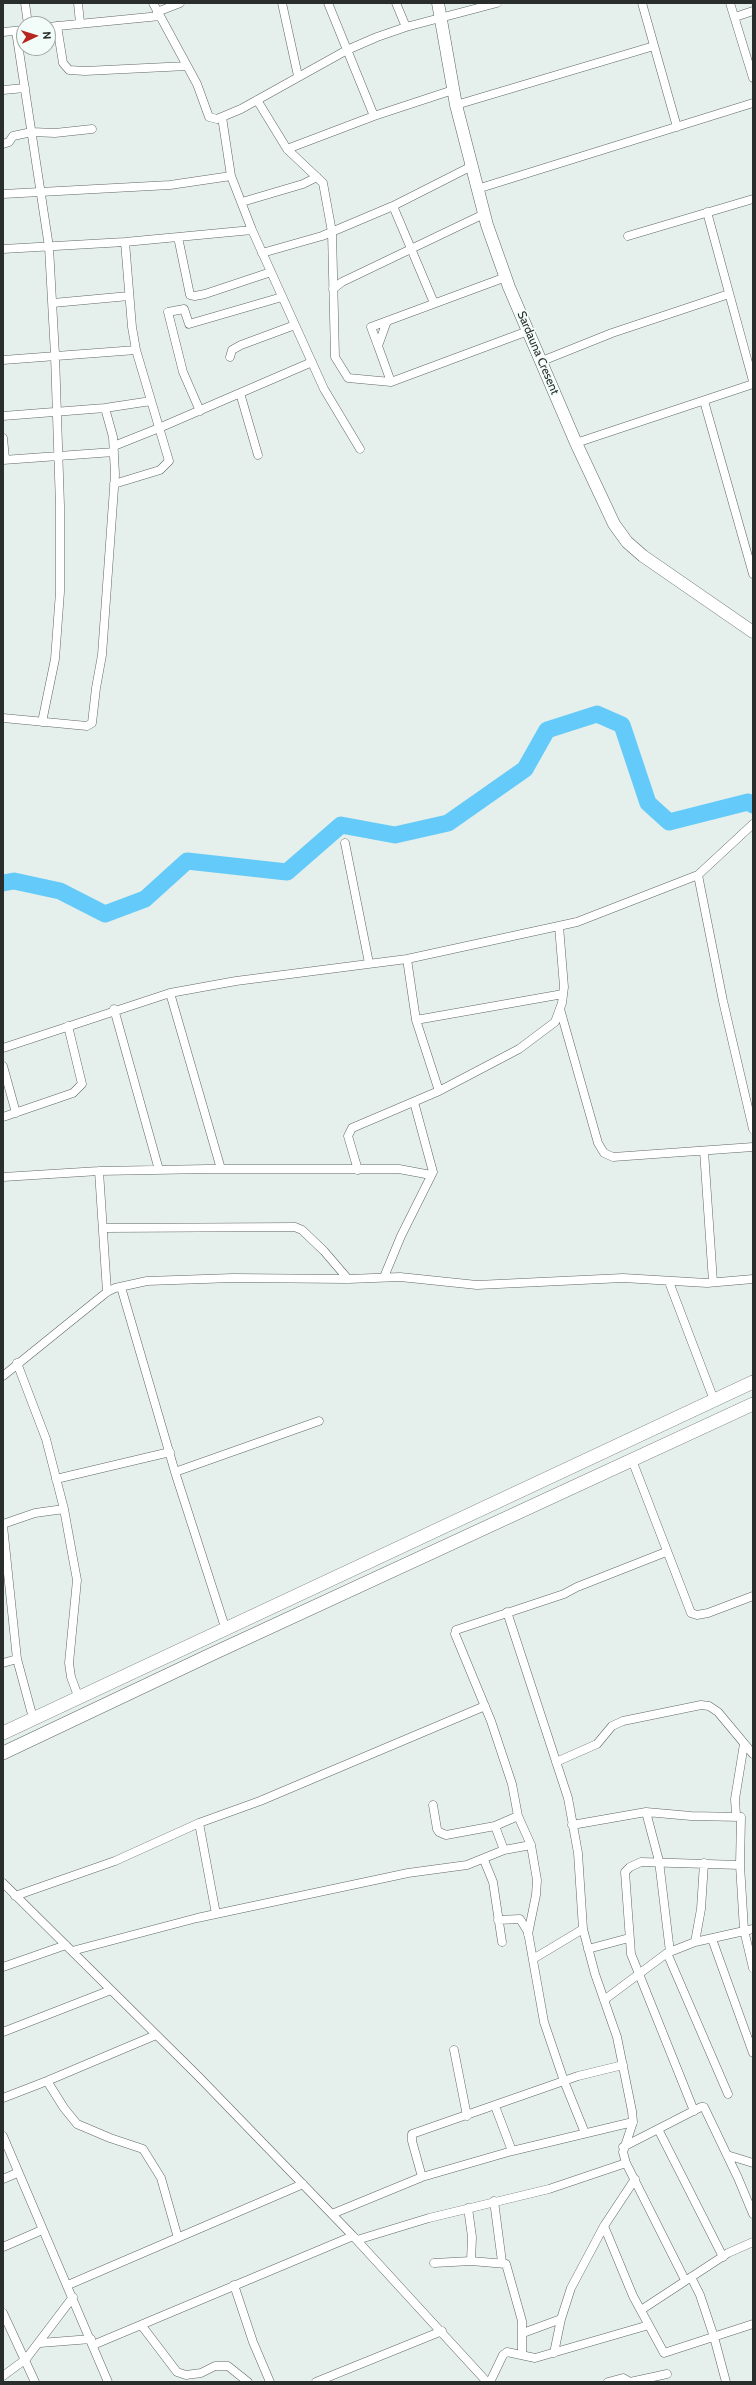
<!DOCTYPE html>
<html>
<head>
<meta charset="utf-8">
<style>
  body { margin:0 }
  #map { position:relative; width:756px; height:2385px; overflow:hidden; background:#e5efeb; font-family:Cabin,sans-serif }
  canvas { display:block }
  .frame { position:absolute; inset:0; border:4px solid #292d2c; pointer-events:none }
  .north { position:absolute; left:16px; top:16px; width:40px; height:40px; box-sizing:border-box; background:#f2fcf8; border:1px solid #a2a9a6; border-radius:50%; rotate:86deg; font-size:11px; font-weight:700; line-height:16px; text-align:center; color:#292d2c }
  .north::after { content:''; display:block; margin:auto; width:14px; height:18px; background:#b6281f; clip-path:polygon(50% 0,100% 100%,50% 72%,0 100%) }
</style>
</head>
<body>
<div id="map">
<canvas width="756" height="2385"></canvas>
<div class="frame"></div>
<div class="north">N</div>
</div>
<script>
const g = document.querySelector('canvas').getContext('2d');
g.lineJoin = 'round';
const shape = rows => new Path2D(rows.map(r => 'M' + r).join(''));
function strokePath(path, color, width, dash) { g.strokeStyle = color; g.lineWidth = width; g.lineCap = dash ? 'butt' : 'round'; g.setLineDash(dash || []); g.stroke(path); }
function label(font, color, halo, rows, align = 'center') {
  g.font = font + ' Cabin,sans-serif'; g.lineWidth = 3.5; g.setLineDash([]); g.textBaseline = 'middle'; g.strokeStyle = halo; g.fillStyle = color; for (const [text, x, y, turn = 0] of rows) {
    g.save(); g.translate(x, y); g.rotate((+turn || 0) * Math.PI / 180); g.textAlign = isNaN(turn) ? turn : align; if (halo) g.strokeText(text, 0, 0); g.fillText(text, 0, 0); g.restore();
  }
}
const river = shape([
  [3,883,14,881,60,891,105,914,145,899,187,861,287,872,341,825,395,835,448,823,525,769,547,730,597,714,622,725,648,803,669,822,748,802,753,805]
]);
const street = shape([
  [25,3,28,24],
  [78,3,80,23],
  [153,3,197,84,209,117,217,119,241,109,347,50,377,37,406,27,497,3],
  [282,3,298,76],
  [328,3,374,116],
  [396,3,406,27],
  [642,3,677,127],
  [730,3,753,78],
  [157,12,180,3],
  [735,17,753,11],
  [57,26,63,63,69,70,85,71,187,66],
  [48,27,160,16],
  [16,31,49,247,55,355,60,506,60,592,55,659,42,722],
  [3,32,24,30],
  [3,90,25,88],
  [257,100,287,149,323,183,332,232,335,357,348,378,391,382,528,331],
  [456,105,654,46],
  [222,117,231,176],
  [3,144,9,142,13,136,32,132,55,133,92,129],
  [287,149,374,116,453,90],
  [477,189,753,103],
  [3,194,170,185,231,176,252,230,324,389,360,449],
  [242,202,303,184,317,177],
  [393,206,434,303],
  [707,212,753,381],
  [628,236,753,199],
  [178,237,190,295,195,296,205,294,271,272],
  [3,249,125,242,252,230],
  [262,253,322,236,393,206,472,166],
  [333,289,342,282,484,214],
  [53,303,129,296],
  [387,321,378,346,391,382],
  [378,346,371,327,506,277],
  [230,357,232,350,241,345,295,325],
  [3,360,136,350],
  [542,361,612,333,729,294],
  [240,393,258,455],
  [704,401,753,574],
  [200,411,183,372,168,312,184,309,189,324,282,297],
  [3,416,105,408,151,401],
  [3,438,5,459],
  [576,443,753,384],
  [114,446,159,428,312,362],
  [3,460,114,452],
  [114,484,160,470,169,461,136,350,132,327,125,242],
  [3,718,87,726,92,723,96,688,102,655,115,474,113,437,105,408],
  [345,843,369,963],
  [698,875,723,1001,753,1129],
  [407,959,416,1020,439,1091],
  [170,993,221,1169],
  [114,1009,159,1170],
  [560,1009,598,1143,604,1153,613,1157,753,1147],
  [416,1020,563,994],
  [3,1048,170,993,236,981,407,959,577,922,698,875,753,824],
  [3,1066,16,1113],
  [3,1117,73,1093,82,1084,68,1026],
  [704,1151,713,1282],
  [358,1170,348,1136,352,1128,439,1091,519,1049,555,1022,562,1003,564,987,559,926],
  [99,1171,107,1292],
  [3,1177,99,1171,208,1169,399,1169,431,1175],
  [104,1228,295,1227,302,1230,324,1251,348,1279],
  [384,1277,401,1236,433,1172,414,1102],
  [669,1282,714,1400],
  [121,1287,175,1472,225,1627],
  [17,1363,46,1439,64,1509,72,1553,77,1580,69,1663,71,1677,78,1696],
  [3,1376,107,1292,115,1288,147,1281,233,1278,348,1279,400,1277,477,1285,623,1278,707,1283,753,1279],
  [632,1460,691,1613,697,1615,708,1613,753,1596],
  [175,1472,319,1421],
  [56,1479,170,1452],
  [3,1524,35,1513,64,1509],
  [3,1526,17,1659,33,1718],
  [507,1612,568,1798,578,1853,583,1929,595,1974,617,2037,632,2111,633,2122,623,2152,626,2163,685,2280],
  [3,1663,17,1659],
  [556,1762,597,1744,612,1726,623,1721,701,1705,709,1706,718,1712,753,1754],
  [433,1805,437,1829,439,1832,446,1835,495,1826,518,1816],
  [646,1812,659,1861,670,1952],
  [736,1815,735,1799,744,1744],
  [199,1823,216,1914],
  [572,1825,646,1812,691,1816,741,1817,740,1865,744,1930,753,1968],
  [495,1826,504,1850],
  [484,1860,493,1882,502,1942],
  [3,1883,199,2077,353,2236,487,2382],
  [15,1896,115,1861,199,1823,260,1801,485,1706],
  [498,1920,520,1919,528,1932,544,2022,564,2081,585,2133],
  [528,1934,536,1895,537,1880,531,1845,518,1816,512,1784,491,1721,455,1634,456,1630,564,1594,577,1587,666,1552],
  [712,1939,753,2053],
  [695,1942,701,1909,704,1863],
  [588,1949,629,1938],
  [72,1951,197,1918,408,1873,467,1865,504,1850,531,1845],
  [667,1953,728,2094],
  [533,1959,583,1929],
  [3,1967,66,1945],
  [604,2000,667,1953,695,1942,753,1929],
  [3,2032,111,1990],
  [454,2050,467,2116],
  [47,2081,64,2108,77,2124,110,2138,143,2149,161,2178,178,2238],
  [3,2098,47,2081,156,2035],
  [495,2106,512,2151],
  [694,2111,631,1954,625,1872,630,1867,641,1862,740,1865],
  [658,2129,723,2257],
  [3,2136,108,2382],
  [623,2147,701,2107,704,2107,738,2178,753,2214],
  [727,2155,753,2163],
  [422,2177,412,2141,412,2134,578,2076,623,2065],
  [3,2179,17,2173],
  [494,2201,502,2262],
  [468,2208,472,2237,471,2261],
  [332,2214,422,2177,512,2151,633,2122],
  [604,2226,633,2296,664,2353,753,2324],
  [357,2240,429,2218,549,2189,626,2163],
  [3,2247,42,2230],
  [434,2263,471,2261,506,2264,522,2321,522,2355],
  [691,2277,700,2295,714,2337,726,2382],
  [68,2285,303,2184],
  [234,2285,253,2342,270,2382],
  [641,2310,728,2253,753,2242],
  [3,2313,35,2382],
  [142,2326,177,2372,186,2375,201,2373,215,2366,228,2366,248,2382],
  [523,2333,561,2319],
  [40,2343,91,2339],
  [93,2345,353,2236],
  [554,2353,561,2319,571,2288,604,2226,635,2179],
  [3,2376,26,2359,73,2297],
  [316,2382,442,2331],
  [490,2382,503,2355,507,2352,535,2358,649,2325],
  [608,2382,623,2378,630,2382],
  [630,2382,667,2374]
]);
const secondary = shape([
  [438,3,456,105,487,225,509,287,576,443,614,524,627,542,643,556,753,632]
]);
const primary = shape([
  [3,1733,753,1382],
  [3,1753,212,1654,753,1404]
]);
const streetNames = [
  ["Sardauna Cresent",538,353,67]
];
strokePath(river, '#64caf9', 17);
strokePath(street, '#606865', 9);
strokePath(secondary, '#606865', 13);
strokePath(primary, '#606865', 14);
strokePath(street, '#fff', 8);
strokePath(secondary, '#fff', 12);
strokePath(primary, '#fff', 13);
label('12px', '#292d2c', '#f2fcf8', streetNames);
</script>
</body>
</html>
